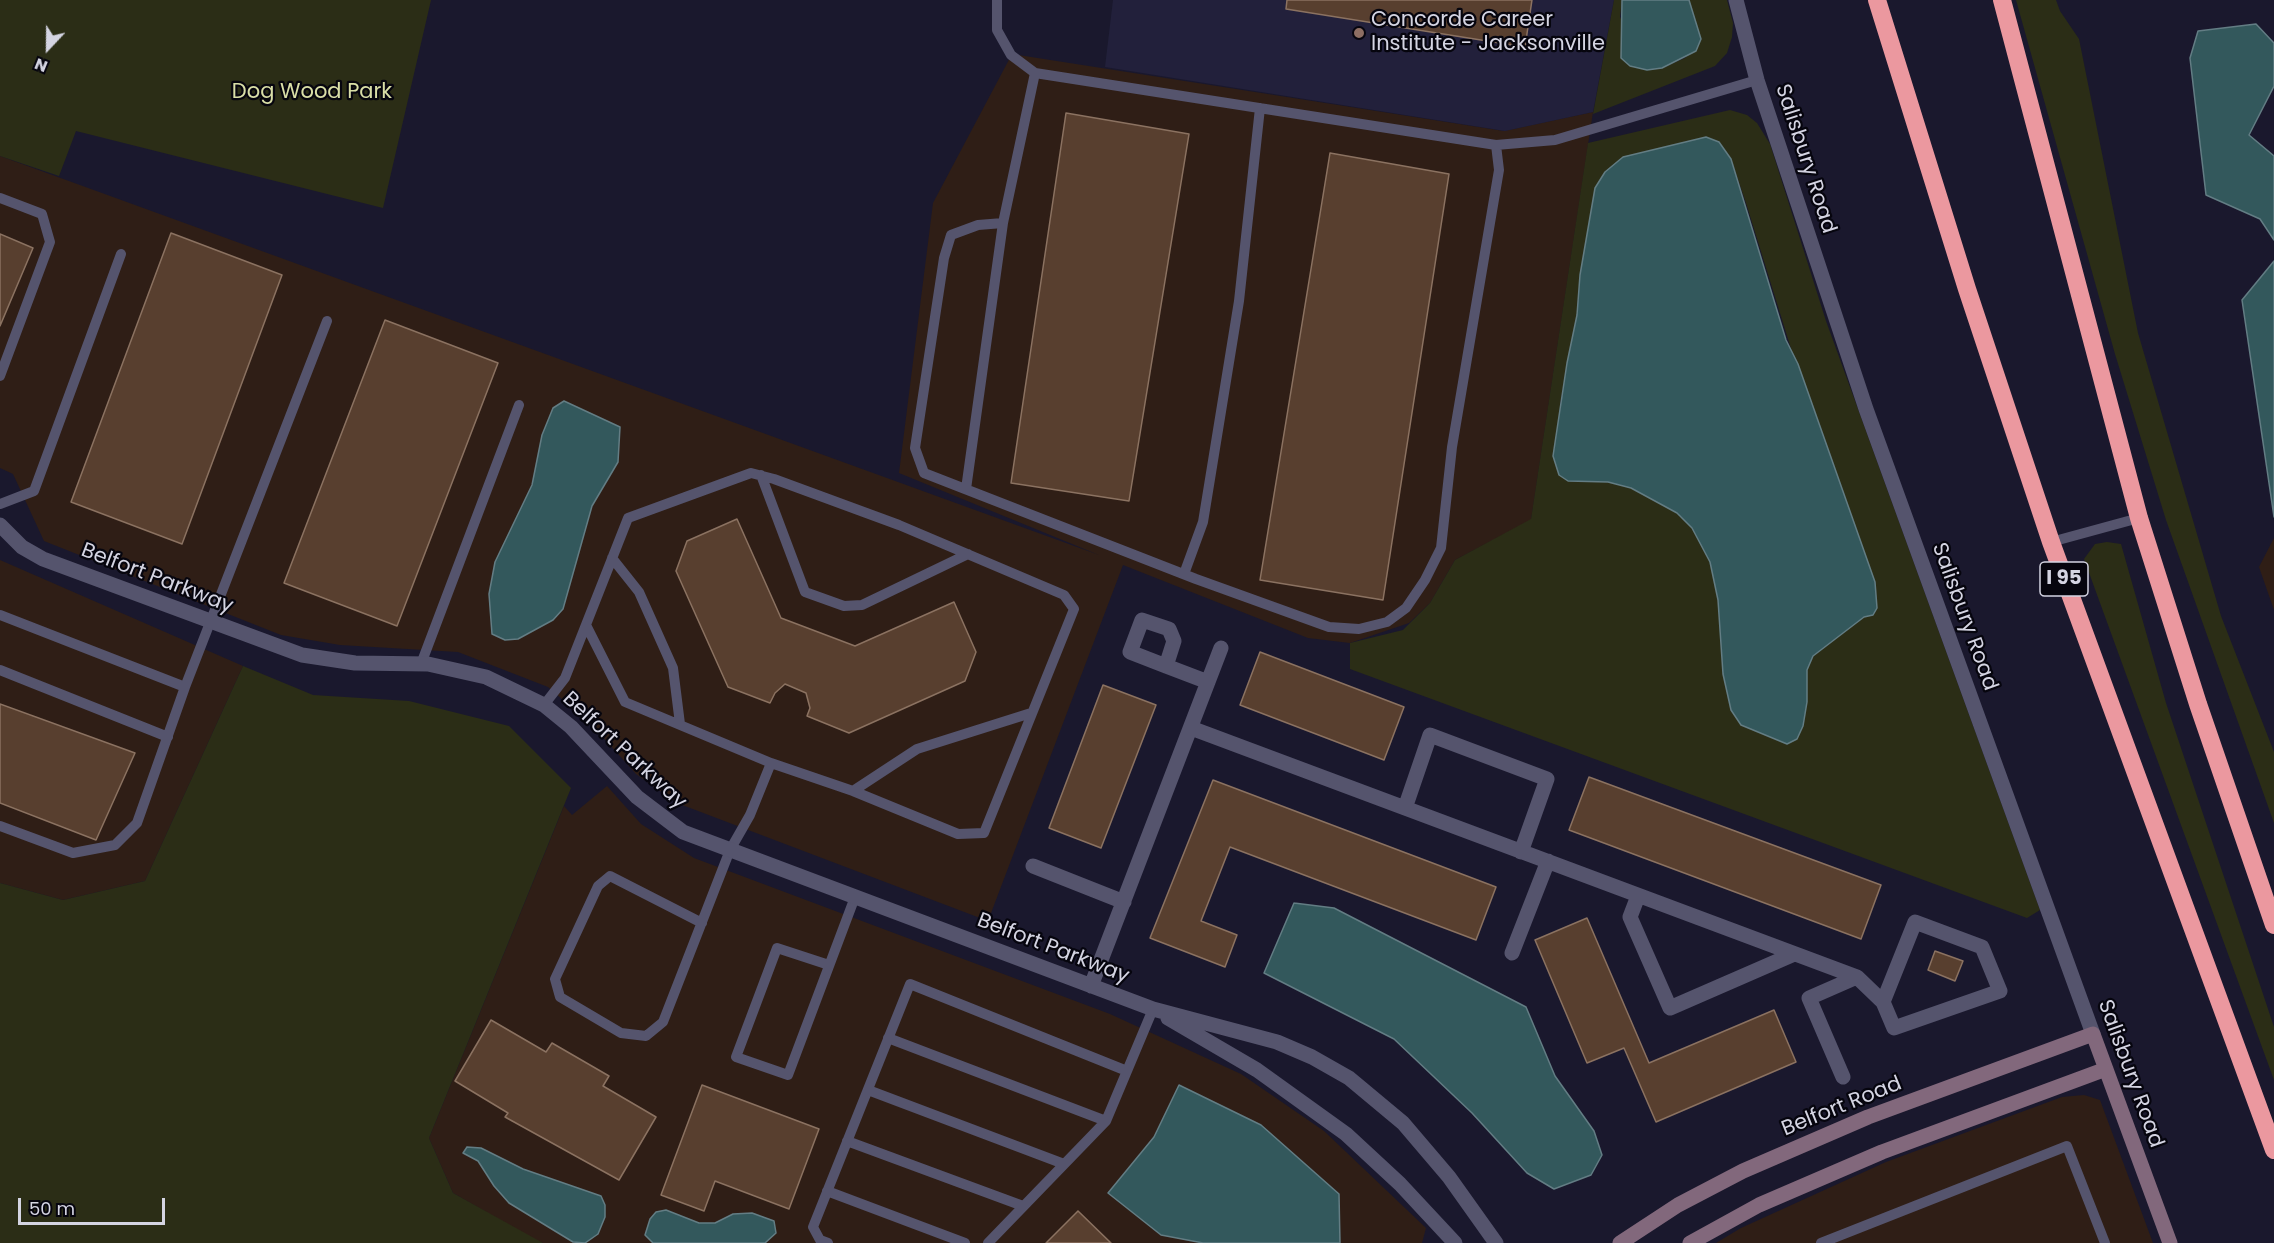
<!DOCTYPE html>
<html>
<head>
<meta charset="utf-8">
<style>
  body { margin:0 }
  #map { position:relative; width:2274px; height:1243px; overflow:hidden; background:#1a182d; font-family:Poppins,sans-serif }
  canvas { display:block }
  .north { position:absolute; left:18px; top:18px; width:60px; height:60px; -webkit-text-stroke:4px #06050e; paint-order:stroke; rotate:202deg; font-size:16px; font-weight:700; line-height:24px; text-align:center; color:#d4d4e2 }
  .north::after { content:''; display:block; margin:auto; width:21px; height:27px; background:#d4d4e2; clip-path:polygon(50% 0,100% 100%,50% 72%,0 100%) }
  .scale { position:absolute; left:18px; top:1198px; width:147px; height:27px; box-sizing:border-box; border:3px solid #d4d4e2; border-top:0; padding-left:8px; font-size:18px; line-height:21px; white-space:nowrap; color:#d4d4e2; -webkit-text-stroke:4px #06050e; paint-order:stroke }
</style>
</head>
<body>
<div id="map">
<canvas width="2274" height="1243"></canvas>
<div class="north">N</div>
<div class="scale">50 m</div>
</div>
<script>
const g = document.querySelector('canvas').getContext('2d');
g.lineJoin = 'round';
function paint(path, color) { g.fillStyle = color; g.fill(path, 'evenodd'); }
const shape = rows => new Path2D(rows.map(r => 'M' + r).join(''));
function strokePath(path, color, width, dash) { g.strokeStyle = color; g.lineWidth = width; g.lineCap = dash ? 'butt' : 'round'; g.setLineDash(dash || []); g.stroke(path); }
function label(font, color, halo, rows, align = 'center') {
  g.font = font + ' Poppins,sans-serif'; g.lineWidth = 4.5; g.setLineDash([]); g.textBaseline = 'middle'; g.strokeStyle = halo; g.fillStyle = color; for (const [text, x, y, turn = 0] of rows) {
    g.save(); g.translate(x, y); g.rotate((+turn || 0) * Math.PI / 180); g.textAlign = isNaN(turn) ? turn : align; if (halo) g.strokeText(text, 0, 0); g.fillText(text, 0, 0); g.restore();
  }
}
const commercial = shape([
  [1012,54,1504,131,1593,112,1531,520,1455,560,1430,603,1409,623,1350,643,1308,638,1123,565,988,921,677,803,636,774,593,726,548,687,458,652,340,645,281,635,44,541,13,474,0,468,0,156,1099,555,899,473,933,203],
  [2274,538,2274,610,2259,567],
  [0,560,243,666,145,881,63,900,0,883],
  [607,786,641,824,694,858,1110,1014,1241,1074,1324,1131,1426,1228,1422,1243,543,1243,537,1241,453,1193,429,1138,564,806,572,815],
  [2084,1095,2100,1100,2153,1243,1716,1243,1741,1228,1886,1162,2062,1097]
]);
const built = shape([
  [1113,0,1614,0,1593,112,1505,131,1105,67]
]);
const green = shape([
  [0,0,431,0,383,208,76,131,59,176,0,156],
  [1614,0,1622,0,1620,17,1647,70,1662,68,1685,58,1701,39,1689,0,1727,0,1733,23,1732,37,1727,53,1715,66,1593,114],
  [2016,0,2056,0,2060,11,2079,39,2138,333,2221,616,2274,752,2274,823,2166,520,2115,354],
  [1730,110,1747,115,1757,123,1770,144,1826,321,2040,910,2027,918,1350,669,1350,643,1403,630,1430,603,1455,560,1531,519,1588,143],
  [1719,142,1731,159,1746,203,1873,614,1864,617,1813,656,1807,670,1807,702,1803,726,1731,711,1723,674,1718,600,1710,562,1692,528,1677,513,1631,488,1608,482,1568,481,1560,404,1577,315,1580,275],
  [2107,542,2121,544,2166,703,2274,1027,2274,1080,2084,559,2095,544],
  [243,666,313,695,409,701,509,726,571,788,429,1138,453,1193,543,1243,0,1243,0,883,63,900,145,881]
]);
const water = shape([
  [1622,0,1689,0,1701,39,1696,51,1662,68,1647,70,1630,66,1621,58,1622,0],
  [2256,24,2274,43,2274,86,2249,135,2274,156,2274,240,2260,219,2206,195,2190,58,2198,31,2256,24],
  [1706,137,1719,142,1731,159,1786,340,1798,364,1875,582,1877,608,1873,615,1864,617,1813,656,1807,670,1807,702,1803,726,1797,739,1787,744,1741,725,1731,710,1723,674,1718,600,1710,562,1692,528,1677,513,1631,488,1608,482,1568,481,1559,475,1553,456,1567,363,1577,315,1580,275,1595,188,1605,172,1623,157,1706,137],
  [2274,261,2274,517,2242,300,2274,261],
  [564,401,620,427,618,462,592,506,563,609,553,620,518,639,505,640,492,634,489,594,495,562,532,485,542,435,553,408,564,401],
  [1294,903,1334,908,1526,1007,1555,1076,1594,1131,1602,1155,1591,1175,1554,1189,1527,1173,1472,1113,1394,1039,1264,973,1294,903],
  [1179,1085,1261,1125,1339,1194,1340,1243,1203,1243,1161,1235,1108,1193,1154,1137,1179,1085],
  [467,1147,481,1148,523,1169,601,1196,605,1205,605,1217,598,1234,585,1243,573,1242,509,1203,494,1186,478,1161,463,1153,467,1147],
  [666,1210,699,1223,715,1223,733,1214,752,1213,774,1221,776,1233,765,1243,653,1243,645,1235,650,1219,656,1212,666,1210]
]);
const building = shape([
  [1287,0,1532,0,1525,47,1286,9,1287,0],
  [1066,113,1189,134,1129,501,1011,483,1066,113],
  [1330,153,1449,174,1383,600,1260,580,1330,153],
  [171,233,282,275,182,544,71,502,171,233],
  [0,234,33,248,0,326,0,234],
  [385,320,498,363,397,626,284,583,385,320],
  [737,519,781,618,855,646,954,602,976,652,965,681,849,733,807,716,810,708,806,693,785,684,775,693,770,703,728,687,676,571,687,541,737,519],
  [1260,652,1404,707,1384,760,1240,705,1260,652],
  [1103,685,1156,705,1101,848,1049,828,1103,685],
  [0,704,135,753,96,840,0,803,0,704],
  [1589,777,1881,885,1861,939,1569,830,1589,777],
  [1213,780,1496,887,1476,940,1230,847,1201,921,1237,935,1225,967,1150,938,1213,780],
  [1587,918,1649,1063,1774,1010,1796,1062,1656,1122,1624,1048,1587,1063,1535,940,1587,918],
  [1935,951,1963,961,1955,981,1928,970,1935,951],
  [491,1020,546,1052,552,1043,609,1076,603,1086,656,1117,619,1180,505,1117,508,1113,455,1081,491,1020],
  [702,1085,819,1129,789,1209,715,1181,704,1211,661,1195,702,1085],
  [1078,1211,1111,1243,1046,1243,1078,1211]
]);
const lane = shape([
  [997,0,997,30,1011,55,1035,73],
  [0,198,42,214,50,242,0,376],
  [1003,223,978,225,951,235,944,258,915,448,924,473,1196,579,1329,627,1359,629,1387,622,1406,608,1425,580,1441,548,1452,447,1499,170,1496,145],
  [761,475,805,592,844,606,862,605,968,554],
  [966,489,1003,223,1035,73,1496,145,1555,140,1757,80],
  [0,504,34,491,121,254],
  [2051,542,2139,518],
  [612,558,639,592,673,668,680,724],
  [1184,574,1203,522,1239,301,1260,108],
  [0,615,185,687,327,321],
  [586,625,625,702,771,763],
  [421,664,519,405],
  [0,670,168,737],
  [544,705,565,678,628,518,751,473,774,479,899,525,1064,595,1074,609,984,833,958,834,853,791,771,763,750,815,730,850,663,1022,646,1036,621,1033,560,997,555,979,598,886,610,876,702,923],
  [853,791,917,749,1031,713],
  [0,826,73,853,115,845,137,823,185,687],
  [829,965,777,948,736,1057,788,1075,855,897],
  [888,1038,1106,1121],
  [868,1090,1064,1164],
  [847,1141,1023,1206],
  [827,1191,965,1243],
  [828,1243,820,1240,813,1227,910,984,1127,1071],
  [988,1243,1106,1121,1153,1009],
  [1821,1243,2067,1146,2105,1243]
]);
const street = shape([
  [1736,0,1757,80,1866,409,2093,1034],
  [0,525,22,547,43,559,302,655,355,663,428,664,486,677,544,705,571,727,637,797,683,832,1153,1009,1277,1042,1312,1057,1349,1078,1403,1123,1449,1177,1496,1243],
  [1166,666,1174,641,1169,629,1142,620,1130,652,1166,666,1208,682],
  [1191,728,1857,977,1883,1002,1894,1028,2000,991,1982,947,1915,922,1883,1002],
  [1405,808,1430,735,1547,779,1521,852],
  [1033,866,1124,902],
  [1638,896,1630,917,1670,1008,1794,954],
  [1512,953,1548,861],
  [1091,986,1221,648],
  [1168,1018,1257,1070,1346,1134,1400,1184,1455,1243],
  [1843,1077,1809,998,1857,977]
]);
const secondary = shape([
  [1620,1243,1678,1205,1743,1171,1868,1117,2093,1034,2170,1243],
  [1690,1243,1759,1205,1882,1152,2106,1069]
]);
const highway = shape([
  [1877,0,1967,289,2051,542,2274,1150],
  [2002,0,2139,518,2198,704,2274,925]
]);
const markers = [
  [1359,33,6,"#8d6e63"]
];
const shields = [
  [2064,579,48]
];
const shieldNames = [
  ["I 95",2064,579]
];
const poiNames = [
  ["Concorde Career",1371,21],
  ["Institute - Jacksonville",1371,45]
];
const parkNames = [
  ["Dog Wood Park",312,93]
];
const streetNames = [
  ["Salisbury Road",1805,159,72],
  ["Belfort Parkway",157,579,21],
  ["Salisbury Road",1964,617,70],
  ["Belfort Parkway",624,751,43],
  ["Belfort Parkway",1053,949,21],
  ["Salisbury Road",2130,1074,70],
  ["Belfort Road",1842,1107,-22]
];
paint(commercial, '#2f1e16');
paint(built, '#22203b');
paint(green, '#2b2d16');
paint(water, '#33585c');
strokePath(water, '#637d84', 1.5);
paint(building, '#583f2f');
strokePath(building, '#8b7261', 1.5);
strokePath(lane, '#55546d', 10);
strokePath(street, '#55546d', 15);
strokePath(secondary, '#82687c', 15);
strokePath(highway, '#eb989f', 18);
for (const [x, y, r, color] of markers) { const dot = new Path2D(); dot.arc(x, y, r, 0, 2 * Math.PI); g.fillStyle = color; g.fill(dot); strokePath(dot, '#06050e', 2); }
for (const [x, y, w] of shields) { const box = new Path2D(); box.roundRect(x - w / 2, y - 17, w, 34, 4.5); g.fillStyle = '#06050e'; g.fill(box); strokePath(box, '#d4d4e2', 1.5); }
label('bold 20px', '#d4d4e2', null, shieldNames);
label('21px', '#d4d4e2', '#06050e', poiNames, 'left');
label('21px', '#d9dea6', '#06050e', parkNames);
label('21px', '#d4d4e2', '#06050e', streetNames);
</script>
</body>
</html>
